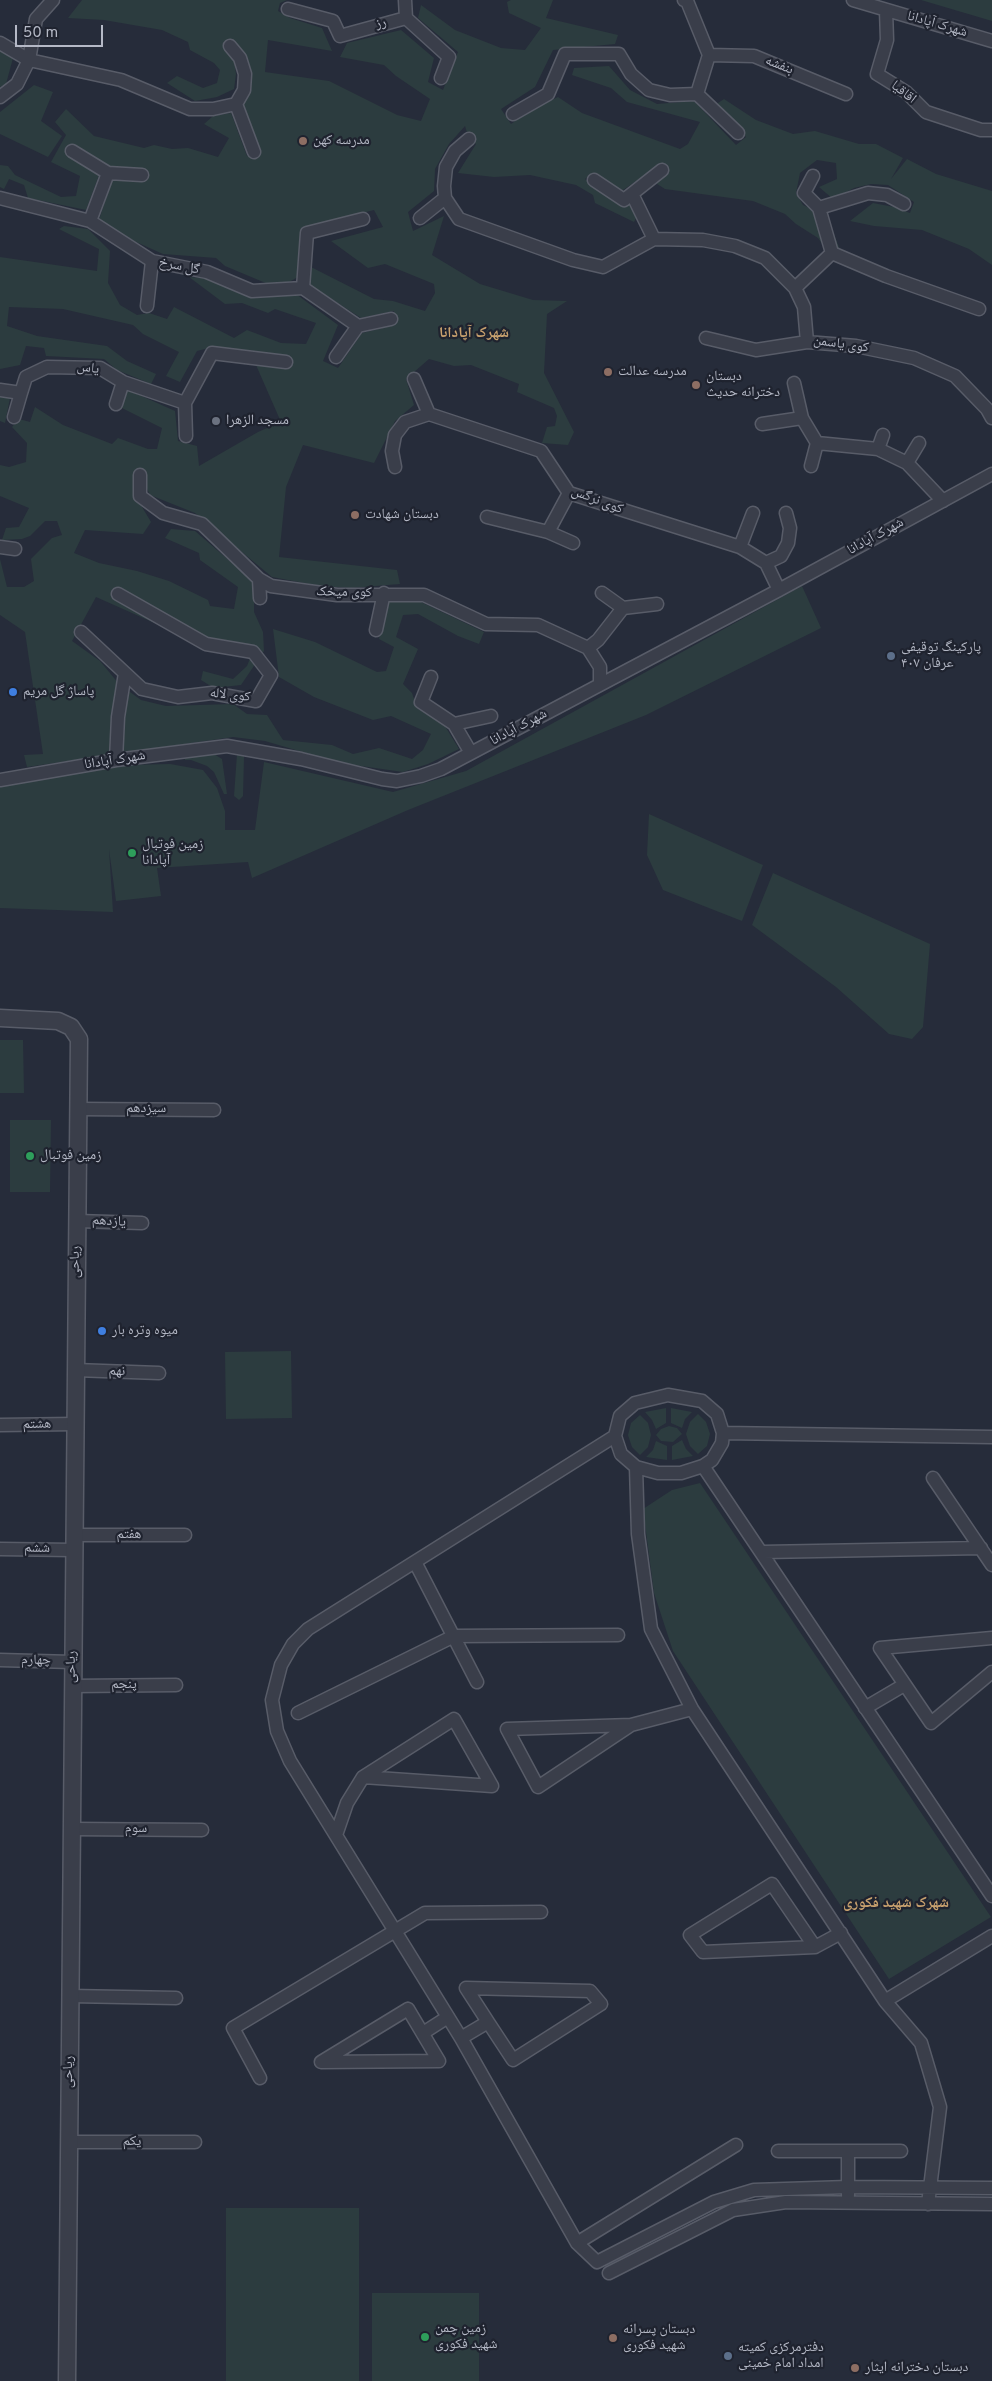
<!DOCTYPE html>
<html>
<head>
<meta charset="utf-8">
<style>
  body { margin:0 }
  #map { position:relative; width:992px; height:2381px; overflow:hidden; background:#262c3a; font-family:Overpass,sans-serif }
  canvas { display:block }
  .scale { position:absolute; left:15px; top:25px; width:88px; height:22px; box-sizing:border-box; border:2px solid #b5b9c6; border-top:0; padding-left:6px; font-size:15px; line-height:18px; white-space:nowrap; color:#b5b9c6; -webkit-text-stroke:4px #1f232f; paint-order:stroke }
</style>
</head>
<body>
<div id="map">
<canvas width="992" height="2381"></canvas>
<div class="scale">50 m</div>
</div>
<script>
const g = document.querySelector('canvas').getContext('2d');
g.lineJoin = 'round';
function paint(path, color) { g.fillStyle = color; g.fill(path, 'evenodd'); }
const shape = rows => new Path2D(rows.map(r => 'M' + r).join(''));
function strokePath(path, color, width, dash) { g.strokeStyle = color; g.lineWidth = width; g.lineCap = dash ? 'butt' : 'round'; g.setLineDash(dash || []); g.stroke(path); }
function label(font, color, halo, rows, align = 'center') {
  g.font = font + ' Overpass,"Noto Naskh Arabic",sans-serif'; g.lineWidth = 4.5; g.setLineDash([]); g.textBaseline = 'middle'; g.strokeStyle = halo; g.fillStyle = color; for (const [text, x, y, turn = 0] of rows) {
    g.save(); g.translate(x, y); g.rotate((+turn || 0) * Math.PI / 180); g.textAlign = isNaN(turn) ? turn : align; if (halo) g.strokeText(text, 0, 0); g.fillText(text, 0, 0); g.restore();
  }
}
const green = shape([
  [82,0,287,0,280,3,278,11,290,18,322,28,332,51,268,40,265,72,329,81,397,115,421,121,430,99,396,76,384,65,340,57,347,43,401,30,434,58,428,82,443,90,458,52,418,18,421,5,455,30,501,48,525,50,541,28,509,13,507,2,511,0,553,0,546,18,618,35,615,44,553,50,535,87,501,109,511,124,534,108,558,97,582,113,680,149,688,144,700,122,627,102,611,88,572,75,574,68,609,66,630,90,657,104,694,101,736,145,746,137,715,105,724,99,756,120,793,134,815,131,859,144,876,144,903,158,891,179,907,159,936,174,992,191,992,265,969,249,922,230,874,226,850,221,873,203,894,207,910,213,914,202,888,185,871,184,854,188,833,199,819,187,837,179,836,163,817,160,800,173,796,193,803,205,827,217,841,252,831,256,818,238,796,224,785,214,753,201,665,189,654,182,667,172,663,163,620,192,593,173,585,179,619,205,629,201,637,216,634,222,595,203,593,195,576,185,530,175,494,177,458,173,476,144,469,139,465,126,449,144,435,169,434,191,408,212,413,231,444,216,432,255,480,284,533,300,567,301,547,314,544,373,574,432,568,445,542,443,547,427,555,426,557,416,554,408,517,392,519,384,471,365,454,366,429,359,406,379,414,405,395,421,374,463,303,445,286,487,279,557,397,570,400,584,351,588,320,586,272,577,195,513,150,495,144,482,141,468,137,472,133,482,136,497,151,522,143,534,85,530,74,553,99,563,137,571,169,581,208,600,210,606,234,609,238,587,200,560,199,553,165,538,171,529,195,531,254,582,254,612,263,632,264,651,241,685,214,688,201,680,203,671,233,679,247,666,251,656,168,629,96,597,72,641,100,661,119,684,141,700,166,706,233,704,247,714,267,715,283,740,332,745,353,754,379,748,412,759,423,750,431,734,391,716,373,720,314,697,279,677,273,629,315,642,377,672,386,671,394,647,379,639,390,599,421,602,484,632,479,644,458,636,418,614,403,615,396,637,418,649,403,684,412,693,417,708,445,726,459,749,428,764,403,772,340,763,265,741,233,737,27,767,24,755,43,754,25,632,0,615,0,559,7,587,24,587,34,581,31,559,52,538,62,535,57,521,45,521,30,536,22,539,2,540,6,528,19,527,29,508,0,496,0,465,9,467,26,462,27,443,12,427,19,419,30,422,35,407,63,425,112,444,118,438,148,449,157,449,162,428,120,407,126,389,175,411,178,441,197,446,199,466,258,432,281,422,256,365,291,366,291,356,213,347,197,351,180,382,166,376,179,352,143,334,133,325,63,309,9,307,7,326,37,336,107,346,127,361,156,374,151,384,117,370,104,359,46,356,44,348,26,346,20,365,0,369,0,257,97,271,99,249,59,229,64,226,88,229,110,251,108,283,120,305,137,315,149,313,167,319,174,307,234,338,247,330,281,343,306,344,316,323,275,309,268,313,242,303,225,304,189,277,212,279,253,298,296,294,338,325,323,361,338,368,362,333,395,325,394,311,361,318,310,285,309,266,374,299,393,301,425,311,435,293,434,284,385,264,368,268,331,241,383,227,374,210,303,228,300,276,287,283,268,284,225,266,216,258,163,254,134,241,99,220,112,180,143,181,148,174,142,169,110,167,71,144,65,153,99,175,86,210,28,198,24,185,9,179,4,189,0,187,0,165,8,166,15,175,61,197,76,196,80,176,51,162,66,135,55,122,66,109,94,136,144,148,154,145,172,149,188,148,218,157,229,138,204,124,213,116,231,113,247,156,259,157,241,103,245,54,229,39,223,44,234,60,236,74,234,89,217,97,195,101,167,83,177,76,203,88,217,83,220,70,214,63,190,50,188,42,162,30,104,20,68,18],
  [921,0,992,0,992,21],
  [0,49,13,58,6,84,0,87],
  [34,85,53,92,41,121,62,136,48,157,0,134,0,112],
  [0,397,10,398,5,423,0,421],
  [802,586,821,628,646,715,408,810,252,878,248,862,157,868,161,896,116,901,109,849,113,912,0,908,0,786,126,765,170,764,203,770,217,788,225,811,225,830,255,830,264,762,393,792,466,771],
  [214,754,222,759,227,794,224,794,214,772,207,766,191,760,185,760,184,755],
  [237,754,244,755,244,758,243,796,239,800,234,796],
  [649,814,763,865,742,921,663,890,647,855],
  [773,873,930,944,923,1027,912,1039,889,1034,836,987,752,925],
  [0,1040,23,1040,24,1093,0,1093],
  [10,1120,51,1120,50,1192,10,1192],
  [291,1351,292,1418,226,1419,225,1352],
  [666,1408,666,1423,656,1429,652,1420,645,1412],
  [671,1408,692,1412,685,1419,682,1428,671,1423],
  [698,1414,706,1422,710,1434,707,1446,698,1454,690,1446,686,1434,690,1422],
  [640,1415,648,1423,651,1435,648,1447,640,1455,632,1447,628,1435,631,1423],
  [669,1426,677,1428,682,1434,673,1442,661,1441,656,1435,661,1429],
  [682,1440,686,1449,693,1456,672,1460,672,1446],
  [656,1441,667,1446,667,1460,646,1457,653,1450],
  [700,1483,991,1917,889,1979,673,1651,654,1593,643,1509,672,1490],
  [226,2208,359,2208,359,2381,226,2381],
  [372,2293,479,2293,479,2381,372,2381]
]);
const minor = shape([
  [405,0,406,18],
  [684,0,687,1,709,55,754,56,846,94],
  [853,0,992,41],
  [288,9,333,21,340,36,406,18,449,57,441,78],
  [886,10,887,40,877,74,906,92,926,112,981,130,992,130],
  [0,43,29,60,121,80,190,109,213,109,236,104],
  [230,46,240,58,245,74,244,90,236,104,254,152],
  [697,94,709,55],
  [0,97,17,84,29,60,36,19,53,0],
  [513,114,548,94,565,54,619,54,631,74,649,90,670,95,697,94,738,133],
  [469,139,455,151,446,167,444,186,445,198,459,219,573,260,603,267,654,239],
  [72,151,108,173,142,175],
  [813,176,804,193,819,208,868,193,887,195,904,204],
  [594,180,624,200,662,170],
  [632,194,654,239,703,240,735,246,765,258,795,288,804,307,807,342,856,346,914,358,955,376,987,409,992,418],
  [0,198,90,221,152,261,207,272,252,291,303,288,358,326],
  [819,208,832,253,886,276,979,309],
  [420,218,445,198],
  [90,221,108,173],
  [303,288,307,233,363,219],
  [795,288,832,253],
  [147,306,152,261],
  [706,338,756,350,807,342],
  [336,357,358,326,391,319],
  [414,379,429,414],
  [0,390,21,393,26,377,47,367,100,368,123,382,185,403],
  [116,404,123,382],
  [14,417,21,393],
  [802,418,817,443,878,449,907,463,943,501],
  [762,424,802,418,794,383],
  [186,436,185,403,212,353,286,362],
  [878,449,883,435],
  [907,463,919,443],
  [811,466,817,443],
  [395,467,392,451,395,435,405,422,429,414,541,451,569,493,740,547,766,563,779,590],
  [140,475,140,496,163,513,202,524,259,579,271,586,337,595,424,595,486,624,538,625,588,648,598,640,623,608],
  [487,517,548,532,573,543],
  [548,532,569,493],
  [0,547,15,549],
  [740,547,753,513],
  [766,563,781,556,788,543,790,528,786,513],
  [259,579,260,598],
  [602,593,623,608,657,604],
  [376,630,384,593],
  [81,632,142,689,178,697,212,693,256,701,271,675,253,652,206,644,118,594],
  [588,648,600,667,600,684],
  [431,677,421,702,454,724,471,753],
  [454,724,491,716],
  [116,760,118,717,125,673],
  [0,780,116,760,227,746,301,759,382,779,397,781,421,776,441,769,779,590,992,474],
  [78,1109,214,1110],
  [77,1221,142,1223],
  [75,1370,159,1373],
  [668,1395,702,1401,717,1414,723,1433,722,1443,712,1460,703,1466,681,1473,658,1473,636,1467,621,1454,615,1436,620,1416,635,1403,668,1395],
  [0,1425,75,1424],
  [723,1433,992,1437],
  [615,1436,308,1629,293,1644,281,1665,272,1700,277,1731,290,1761,461,2038,577,2243,597,2262,714,2202,754,2190,848,2187,992,2188],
  [703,1466,992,1896],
  [636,1467,638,1534,651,1629,692,1709,885,2001,921,2043,940,2107,928,2204],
  [933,1478,992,1565],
  [73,1535,185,1535],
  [0,1549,73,1550],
  [763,1552,981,1548],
  [415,1562,477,1682],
  [992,1638,880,1648,931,1723,992,1672],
  [0,1660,72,1662],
  [72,1686,176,1685],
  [865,1708,904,1685],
  [298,1713,454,1636,618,1635],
  [631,1725,538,1787,507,1729,631,1725,692,1709],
  [71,1829,202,1830],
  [336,1835,347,1803,363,1777,454,1719,492,1786,363,1777],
  [815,1947,772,1884,690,1935,703,1952,815,1947,841,1933],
  [70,1996,176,1998],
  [885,2001,992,1936],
  [408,2009,439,2061,321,2062,408,2009],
  [423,2033,448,2017],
  [461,2038,488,2022,466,1988,590,1991,601,2004,513,2060,488,2022],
  [260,2078,233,2028,425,1913,541,1912],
  [69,2142,195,2142],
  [778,2151,901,2151],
  [848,2152,848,2195],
  [577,2243,736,2145],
  [609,2273,733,2210,786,2202,992,2204]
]);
const tertiary = shape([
  [0,1018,58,1021,71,1027,79,1039,67,2381]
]);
const markers = [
  [303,141,5,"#8d6e63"],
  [608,372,5,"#8d6e63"],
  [696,385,5,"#8d6e63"],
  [216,421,5,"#6b7280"],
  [355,515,5,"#8d6e63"],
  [891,656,5,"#5c6f8a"],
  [13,692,5,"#3f7fe0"],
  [132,853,5,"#2e9e5b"],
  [30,1156,5,"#2e9e5b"],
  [102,1331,5,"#3f7fe0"],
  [425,2337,5,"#2e9e5b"],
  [613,2338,5,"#8d6e63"],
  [728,2356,5,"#5c6f8a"],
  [855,2368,5,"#8d6e63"]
];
const streetNames = [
  ["رز",381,24,-14],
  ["شهرک آپادانا",937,25,16],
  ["بنفشه",779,66,22],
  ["اقاقیا",903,93,38],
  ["گل سرخ",179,267,11],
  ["کوی یاسمن",841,345,8],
  ["یاس",88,369,7],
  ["کوی نرگس",597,501,21],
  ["شهرک آپادانا",876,537,-29],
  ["کوی میخک",344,593,1],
  ["کوی لاله",230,696,6],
  ["شهرک آپادانا",519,728,-28],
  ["شهرک آپادانا",115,761,-9],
  ["سیزدهم",146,1109],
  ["یازدهم",109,1222,3],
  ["ریاحی",76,1262,-89],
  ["نهم",117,1372,2],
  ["هشتم",37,1425,-1],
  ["هفتم",129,1535],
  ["ششم",37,1549,1],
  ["چهارم",36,1661,1],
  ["ریاحی",72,1667,-89],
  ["پنجم",124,1685],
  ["سوم",136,1829],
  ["ریاحی",69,2072,-90],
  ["یکم",132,2142]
];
const poiNames = [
  ["مدرسه کهن",313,141],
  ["مدرسه عدالت",618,372],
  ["دبستان",706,377],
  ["دخترانه حدیث",706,393],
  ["مسجد الزهرا",226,421],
  ["دبستان شهادت",365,515],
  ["پارکینگ توقیفی",901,648],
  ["عرفان ۴۰۷",901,664],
  ["پاساژ گل مریم",23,692],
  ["زمین فوتبال",142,845],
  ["آپادانا",142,861],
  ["زمین فوتبال",40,1156],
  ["میوه وتره بار",112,1331],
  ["زمین چمن",435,2329],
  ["شهید فکوری",435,2345],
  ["دبستان پسرانه",623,2330],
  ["شهید فکوری",623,2346],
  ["دفترمرکزی کمیته",738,2348],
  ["امداد امام خمینی",738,2364],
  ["دبستان دخترانه ایثار",865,2368]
];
const neighbourhoodNames = [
  ["شهرک آپادانا",474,334],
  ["شهرک شهید فکوری",896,1904]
];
paint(green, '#2c3c3f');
strokePath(minor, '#585c68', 15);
strokePath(tertiary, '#585c68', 19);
strokePath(minor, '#3a3e4a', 12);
strokePath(tertiary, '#3a3e4a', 16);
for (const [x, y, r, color] of markers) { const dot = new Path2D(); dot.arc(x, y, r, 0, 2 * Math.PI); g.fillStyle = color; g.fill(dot); strokePath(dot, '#1f232f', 2); }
label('14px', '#b5b9c6', '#1f232f', streetNames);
label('14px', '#b5b9c6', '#1f232f', poiNames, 'left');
label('bold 15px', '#c8a16e', '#1f232f', neighbourhoodNames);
</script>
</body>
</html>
